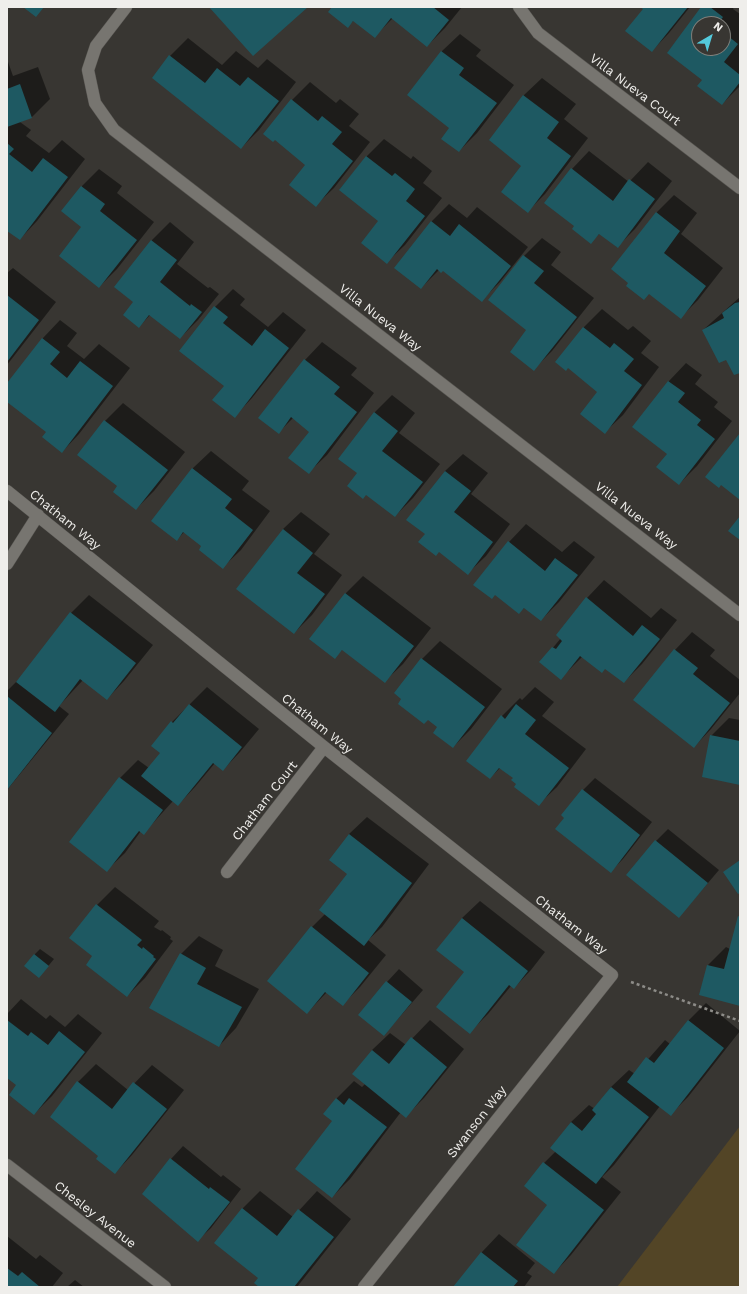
<!DOCTYPE html>
<html>
<head>
<meta charset="utf-8">
<style>
  body { margin:0 }
  #map { position:relative; width:747px; height:1294px; overflow:hidden; background:#383632; font-family:"Work Sans",sans-serif }
  canvas { display:block }
  .frame { position:absolute; inset:0; border:8px solid #efeeeb; pointer-events:none }
  .north { position:absolute; left:691px; top:16px; width:40px; height:40px; box-sizing:border-box; background:#383632; border:1px solid #81807c; border-radius:50%; rotate:38deg; font-size:11px; font-weight:700; line-height:16px; text-align:center; color:#efeeeb }
  .north::after { content:''; display:block; margin:auto; width:14px; height:18px; background:#53cadc; clip-path:polygon(50% 0,100% 100%,50% 72%,0 100%) }
</style>
</head>
<body>
<div id="map">
<canvas width="747" height="1294"></canvas>
<div class="frame"></div>
<div class="north">N</div>
</div>
<script>
const g = document.querySelector('canvas').getContext('2d');
g.lineJoin = 'round';
function paint(path, color) { g.fillStyle = color; g.fill(path, 'evenodd'); }
const shape = rows => new Path2D(rows.map(r => 'M' + r).join(''));
function strokePath(path, color, width, dash) { g.strokeStyle = color; g.lineWidth = width; g.lineCap = dash ? 'butt' : 'round'; g.setLineDash(dash || []); g.stroke(path); }
function label(font, color, halo, rows, align = 'center') {
  g.font = font + ' "Work Sans",sans-serif'; g.lineWidth = 3; g.setLineDash([]); g.textBaseline = 'middle'; g.strokeStyle = halo; g.fillStyle = color; for (const [text, x, y, turn = 0] of rows) {
    g.save(); g.translate(x, y); g.rotate((+turn || 0) * Math.PI / 180); g.textAlign = isNaN(turn) ? turn : align; if (halo) g.strokeText(text, 0, 0); g.fillText(text, 0, 0); g.restore();
  }
}
const green = shape([
  [740,1126,740,1287,617,1287]
]);
const shadow = shape([
  [334,7,462,7,445,28,427,46,393,18,375,36,354,20,348,26],
  [642,7,690,7,669,33,652,51,644,9],
  [703,7,734,7,733,9,740,14,740,86,722,104,704,80,668,52],
  [699,24,723,24,723,48,699,48],
  [460,34,481,50,476,56,514,85,477,133,459,151,451,127,409,95,442,51],
  [188,38,222,65,236,51,258,68,267,59,296,82,259,130,241,148,153,78,170,56],
  [7,59,13,76,38,67,50,99,32,117,20,122,31,130,26,136,49,153,62,140,85,159,37,221,20,239,7,229],
  [542,78,576,104,564,119,588,138,545,194,528,211,523,166,490,140,524,95],
  [310,82,336,103,340,99,359,114,349,126,370,142,334,188,316,205,292,100],
  [384,139,411,159,413,156,432,171,423,183,442,198,405,245,387,262,380,221,340,189,367,156],
  [589,151,629,182,648,162,672,181,635,229,617,247,600,233,591,242,575,225,572,169],
  [99,169,122,186,117,193,154,222,117,269,99,287,83,227,82,186],
  [674,195,697,213,681,234,723,268,698,300,681,317,650,293,656,213],
  [449,204,467,218,477,207,528,247,500,282,482,300,444,269,439,270,421,288,431,222],
  [170,222,194,242,177,264,208,288,210,287,219,294,198,320,180,338,150,315,139,327,134,302,115,287,152,240],
  [542,238,561,252,551,265,594,298,552,351,534,369,528,330,489,300,524,256],
  [13,268,56,302,7,365,7,273],
  [233,289,245,299,240,305,268,327,283,312,306,330,252,398,235,416,225,386,181,351,215,307],
  [740,297,740,372,727,359,703,330],
  [602,309,628,330,633,326,651,341,641,353,659,367,623,415,605,432,599,392,568,367,557,361,584,327],
  [60,320,77,333,67,346,84,359,99,344,130,368,79,434,62,452,47,432,7,401,7,384,43,338],
  [322,342,357,368,351,375,374,393,327,455,309,472,310,431,293,418,279,432,305,360],
  [686,363,702,375,695,384,718,402,714,407,732,421,697,466,679,484,668,454,633,427,669,381],
  [392,395,415,413,399,433,440,464,413,498,395,516,366,494,358,473,374,413],
  [123,403,185,452,154,491,136,509,118,486,78,455,105,421],
  [211,451,249,481,242,490,270,511,241,550,223,567,203,546,184,532,177,540,152,521,193,468],
  [463,454,488,473,471,494,510,524,486,556,468,573,426,534,445,471],
  [301,512,330,534,314,554,342,575,312,615,294,633,283,529],
  [526,524,562,552,574,541,595,557,559,602,541,620,525,607,519,613,495,594,475,584,509,542],
  [363,576,431,628,403,664,385,681,343,649,335,657,345,594],
  [604,580,651,618,661,608,677,620,642,664,624,682,606,668,582,657,561,678,541,662,561,638,587,598],
  [89,595,153,645,124,681,107,699,83,680,59,706,69,714,7,790,7,691,22,676,71,613],
  [692,632,715,650,710,656,740,680,740,693,711,729,694,747,675,650],
  [440,641,502,689,471,729,453,747,439,727,396,693,422,659],
  [207,687,259,729,240,752,223,770,215,763,195,787,178,805,173,801,144,833,141,831,125,853,107,870,70,842,120,778,138,760,149,768,161,753,172,722],
  [535,687,554,702,542,716,586,749,557,787,539,804,518,784,514,778,500,768,490,778,502,716,520,698,522,700],
  [729,718,740,720,740,784,711,736],
  [595,778,652,822,623,859,611,871,566,817,583,790],
  [367,817,429,864,382,927,368,940,386,955,360,987,343,1004,327,992,307,1013,312,927,325,914,348,874,349,834],
  [668,829,719,870,679,917,656,841],
  [115,887,159,921,154,927,161,931,162,930,171,937,170,939,173,941,145,978,127,996,94,956,71,938,97,905],
  [480,901,545,952,531,970,514,988,511,986,488,1014,470,1032,462,918],
  [740,916,740,1005,708,965,726,947,730,949],
  [199,936,223,950,215,966,259,989,236,1028,219,1046,181,954],
  [40,949,54,959,45,970,34,955],
  [399,969,423,990,384,1035,387,982],
  [21,999,46,1019,50,1015,65,1027,78,1014,102,1033,52,1096,34,1114,18,1085,7,1076,7,1014],
  [706,1003,740,1031,688,1097,671,1114,660,1106,614,1165,602,1177,621,1192,571,1255,554,1273,544,1163,556,1151,571,1122,589,1105,595,1109,611,1087,629,1070,635,1074,665,1040,670,1044,688,1021],
  [430,1020,464,1049,424,1098,406,1116,401,1112,350,1179,332,1197,334,1121,336,1099,354,1081,362,1087,365,1084,372,1050,390,1033,406,1045],
  [96,1064,128,1090,152,1065,184,1090,132,1155,115,1173,100,1155,78,1082],
  [183,1146,221,1177,223,1175,241,1189,211,1228,198,1240,143,1194,171,1159],
  [260,1191,293,1217,317,1191,351,1219,297,1287,261,1287,242,1209],
  [499,1234,535,1263,527,1273,532,1276,524,1287,454,1287,482,1252],
  [7,1236,36,1259,40,1255,63,1273,52,1287,7,1287],
  [75,1280,84,1287,67,1287]
]);
const building = shape([
  [23,7,44,7,36,17],
  [209,7,308,7,253,56],
  [332,7,433,7,449,20,427,47,391,18,375,38,353,21,348,28,328,12],
  [640,7,688,7,652,52,625,31,643,9],
  [701,7,710,7,723,17,718,24,699,24,699,48,723,48,723,32,738,44,724,62,740,75,740,82,722,105,697,86,702,80,667,53],
  [441,51,464,68,459,75,497,103,459,152,441,139,449,128,407,95],
  [169,55,205,83,217,68,240,86,248,77,279,101,241,149,152,78],
  [20,84,32,118,7,127,7,89],
  [523,95,559,122,547,138,571,156,528,213,501,192,521,166,489,140],
  [291,99,318,121,322,116,342,132,332,144,353,161,316,207,289,185,305,165,275,140,273,142,263,134],
  [7,143,14,149,9,154,32,172,43,158,68,177,20,240,7,231],
  [366,156,392,176,395,173,415,189,406,201,425,216,387,264,361,243,378,221,339,190],
  [571,168,613,201,629,179,655,199,618,248,599,234,591,244,572,229,574,226,544,203],
  [81,186,105,204,100,211,137,240,99,288,59,256,81,227,61,211],
  [656,212,680,231,664,253,706,286,681,319,649,294,644,300,626,286,628,283,611,269],
  [431,221,450,236,459,224,511,266,482,302,443,271,441,273,437,269,421,289,394,268],
  [151,240,177,260,160,282,190,306,191,304,202,312,180,339,149,315,139,328,123,315,133,302,114,287],
  [523,255,544,271,534,283,577,317,534,371,510,352,526,330,488,300],
  [7,295,39,320,7,362],
  [740,302,740,373,734,375,726,360,719,363,702,330,724,318,722,313,735,303],
  [214,306,228,317,223,323,252,346,265,329,289,348,235,418,212,400,224,386,179,351],
  [583,327,610,348,614,343,634,359,624,371,642,385,605,434,580,414,597,392,568,368,566,371,555,362],
  [42,338,60,352,50,364,67,378,80,361,113,386,62,453,42,437,46,432,7,402,7,383],
  [304,359,340,387,334,394,357,412,309,474,288,458,309,432,291,417,279,434,258,418],
  [668,381,685,393,678,402,701,420,697,425,715,439,679,485,656,467,667,454,632,427],
  [374,412,398,431,382,451,423,482,395,517,366,495,363,499,347,486,357,473,338,459],
  [104,420,168,470,136,510,113,492,117,486,77,455],
  [740,433,740,500,721,485,719,488,705,477],
  [192,468,232,499,225,508,253,530,223,569,199,550,201,546,183,532,177,541,151,521],
  [445,471,471,491,454,512,493,542,468,575,439,552,436,556,418,542,425,534,406,520],
  [740,516,740,540,728,531],
  [283,529,313,553,297,573,325,594,294,634,236,589],
  [508,541,545,571,555,558,578,575,541,621,524,608,519,614,495,595,492,599,473,585],
  [345,593,414,646,385,683,342,650,335,659,309,639],
  [586,597,633,636,642,625,660,639,624,683,605,669,602,673,580,656,561,680,539,662,552,647,556,649,562,641,556,635],
  [70,612,136,663,107,700,80,679,55,712,16,682],
  [674,649,698,668,693,674,730,703,694,748,633,700],
  [421,658,485,707,453,748,433,733,437,727,428,720,424,724,398,704,401,699,394,693],
  [7,696,52,733,7,790],
  [189,704,242,747,223,771,213,763,178,806,141,776,160,753,151,746,171,721,173,723],
  [516,704,536,720,525,734,569,768,539,806,514,787,516,784,511,780,513,778,499,768,490,779,466,761,501,715,505,719],
  [710,735,740,741,740,785,702,777],
  [119,777,163,810,144,835,139,831,107,872,69,842],
  [582,789,640,835,611,873,555,829,564,818,561,815],
  [349,834,412,883,364,946,319,910,347,874,329,860],
  [655,840,708,883,679,918,626,875],
  [740,860,740,893,738,894,723,872],
  [96,904,142,940,137,945,142,949,143,947,154,956,153,957,156,959,127,997,86,965,92,956,69,938],
  [738,916,740,917,740,1006,699,995,707,965,724,969],
  [462,918,528,971,514,989,509,985,470,1034,436,1007,464,972,436,950],
  [311,926,369,973,343,1006,325,992,307,1014,267,981],
  [180,953,206,968,197,984,242,1007,219,1047,149,1008],
  [34,954,49,966,39,978,24,966],
  [386,981,412,1002,384,1036,358,1015],
  [7,1020,28,1036,31,1032,48,1045,59,1031,85,1052,34,1115,9,1095,16,1085,7,1078],
  [688,1020,724,1048,671,1116,627,1082,646,1057,654,1063],
  [411,1037,447,1067,406,1118,352,1074,372,1050,389,1064],
  [77,1081,112,1109,133,1082,167,1109,115,1174,96,1159,98,1156,50,1117],
  [611,1087,649,1117,596,1184,550,1148,571,1122,582,1131,596,1114,592,1110],
  [336,1098,344,1105,349,1098,387,1127,332,1198,295,1169,332,1121,323,1114],
  [170,1158,209,1189,210,1187,230,1202,198,1242,142,1194],
  [543,1162,604,1210,554,1274,516,1245,547,1205,524,1186],
  [242,1208,277,1236,298,1209,334,1237,294,1287,259,1287,254,1283,258,1278,214,1243],
  [481,1252,518,1281,513,1287,453,1287],
  [7,1268,18,1276,22,1272,40,1287,7,1287]
]);
const path = shape([
  [631,982,740,1021]
]);
const minor = shape([
  [126,7,96,46,88,70,95,103,114,130,740,615],
  [519,7,538,33,740,188],
  [7,491,324,747,612,975,364,1287],
  [7,564,38,515],
  [227,872,324,747],
  [7,1165,165,1287]
]);
const streetNames = [
  ["Villa Nueva Court",635,90,37],
  ["Villa Nueva Way",380,318,38],
  ["Villa Nueva Way",636,516,38],
  ["Chatham Way",65,520,39],
  ["Chatham Way",317,724,39],
  ["Chatham Court",265,801,-52],
  ["Chatham Way",571,925,38],
  ["Swanson Way",477,1122,-52],
  ["Chesley Avenue",95,1215,38]
];
paint(green, '#534526');
paint(shadow, '#0007');
paint(building, '#1e5962');
strokePath(minor, '#565450', 13);
strokePath(path, '#8d8c88', 2.5, [3, 3]);
strokePath(minor, '#777570', 12);
label('13px', '#efeeeb', '#383632', streetNames);
</script>
</body>
</html>
